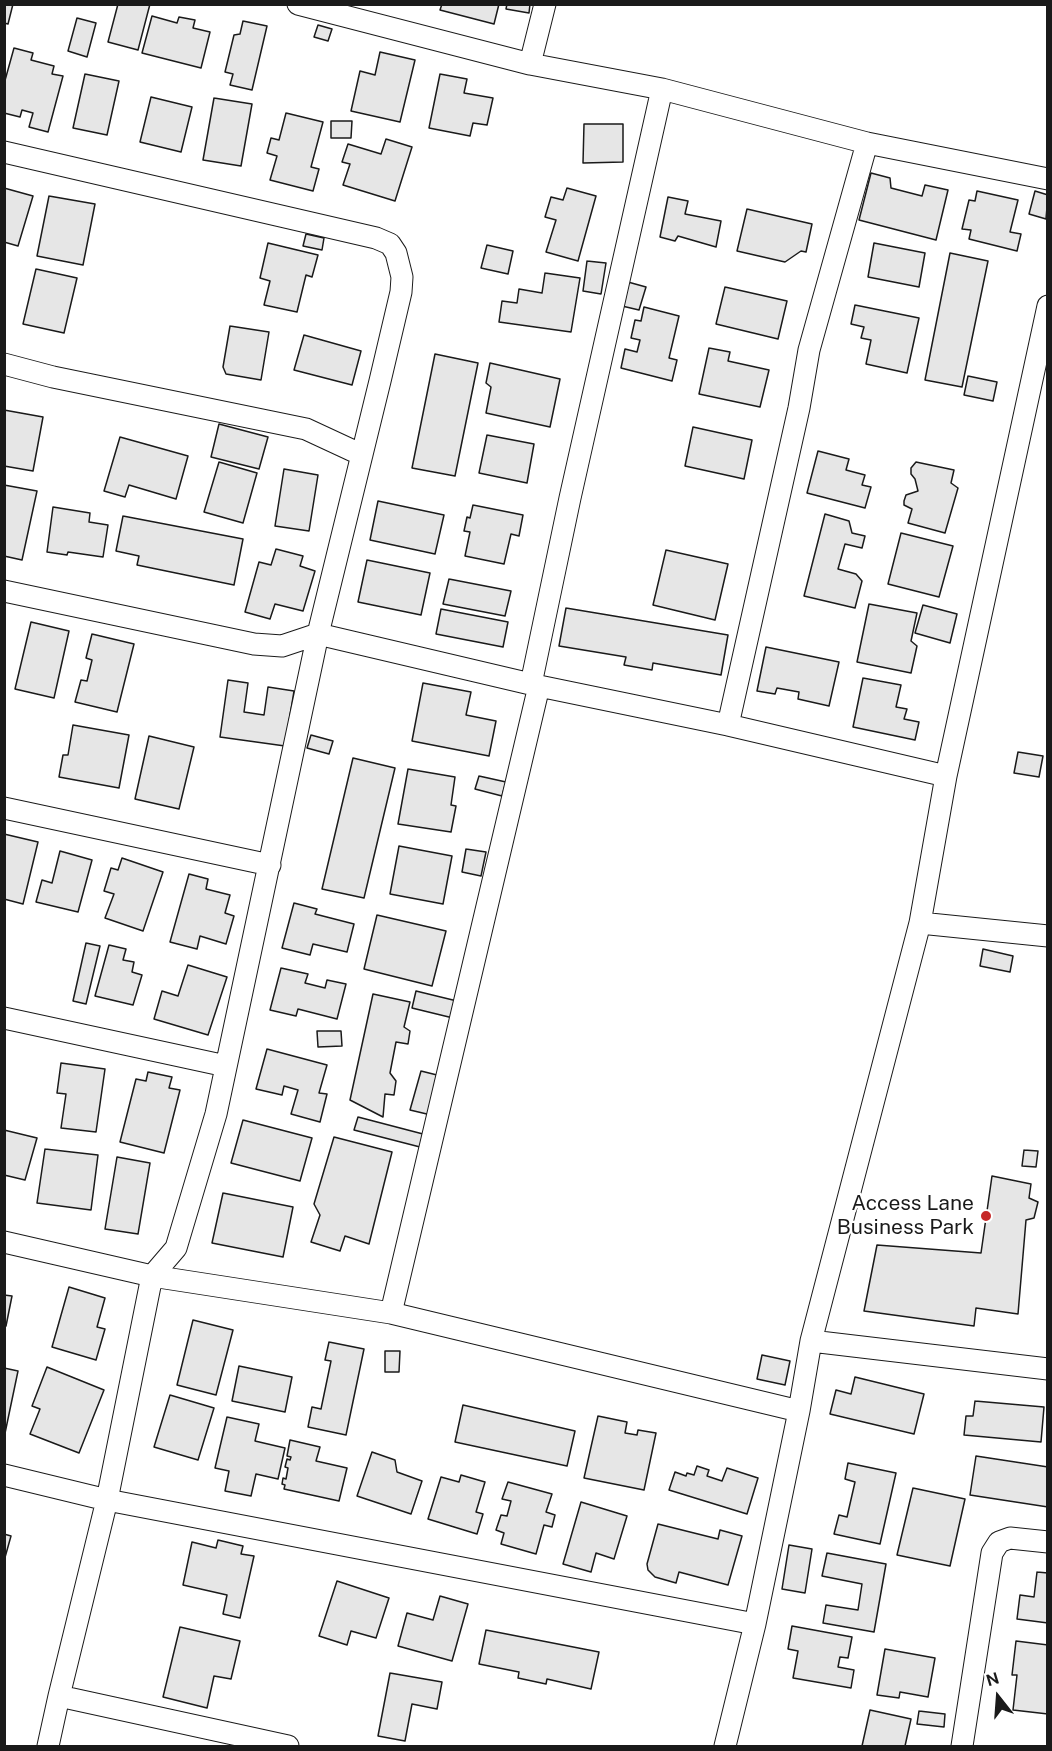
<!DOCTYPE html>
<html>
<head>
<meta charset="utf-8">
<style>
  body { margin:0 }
  #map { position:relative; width:1052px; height:1751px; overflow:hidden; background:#fff; font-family:"Public Sans",sans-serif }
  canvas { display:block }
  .frame { position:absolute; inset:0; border:6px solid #1a1a1a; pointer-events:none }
  .north { position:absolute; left:968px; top:1667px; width:60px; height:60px; -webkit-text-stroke:4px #fff; paint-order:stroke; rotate:343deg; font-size:16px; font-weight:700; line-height:24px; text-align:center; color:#1a1a1a }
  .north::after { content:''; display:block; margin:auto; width:21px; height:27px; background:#1a1a1a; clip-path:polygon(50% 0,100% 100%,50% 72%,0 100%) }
</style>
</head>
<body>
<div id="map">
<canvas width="1052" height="1751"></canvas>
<div class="frame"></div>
<div class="north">N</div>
</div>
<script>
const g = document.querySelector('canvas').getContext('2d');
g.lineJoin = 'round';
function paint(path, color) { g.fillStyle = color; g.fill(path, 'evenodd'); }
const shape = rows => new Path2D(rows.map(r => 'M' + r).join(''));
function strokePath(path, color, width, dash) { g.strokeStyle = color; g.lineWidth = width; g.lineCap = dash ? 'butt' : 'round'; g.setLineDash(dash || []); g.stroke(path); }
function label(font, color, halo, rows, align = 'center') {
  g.font = font + ' "Public Sans",sans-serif'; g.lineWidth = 4.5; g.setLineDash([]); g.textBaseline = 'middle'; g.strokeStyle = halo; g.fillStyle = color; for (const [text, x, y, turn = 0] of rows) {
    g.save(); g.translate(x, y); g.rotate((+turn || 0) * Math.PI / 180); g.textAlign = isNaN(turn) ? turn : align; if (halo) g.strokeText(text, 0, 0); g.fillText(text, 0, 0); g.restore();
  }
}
const building = shape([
  [4,4,13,4,8,24,4,23,4,4],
  [118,4,150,4,138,50,108,42,118,4],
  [442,4,499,4,494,24,440,10,442,4],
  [507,4,530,4,529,13,506,9,507,4],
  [152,16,177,23,179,17,195,20,193,28,210,32,201,68,142,53,152,16],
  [77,18,96,23,87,57,68,51,77,18],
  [243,21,267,26,252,90,230,85,233,74,225,72,234,35,240,34,243,21],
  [318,25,332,29,328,41,314,37,318,25],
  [14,48,33,53,31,60,54,66,52,74,63,76,48,132,29,127,33,113,22,110,20,117,4,113,4,84,14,48],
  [380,52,415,60,400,122,351,111,360,71,375,75,380,52],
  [85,74,119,81,107,135,73,128,85,74],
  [440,74,467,79,464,93,493,98,487,125,473,123,470,136,429,128,440,74],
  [151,97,192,107,181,152,140,142,151,97],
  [214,98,252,104,241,166,203,160,214,98],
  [286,113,323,122,311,167,319,169,313,191,270,180,277,156,267,153,271,138,279,140,286,113],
  [331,121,352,121,351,138,331,138,331,121],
  [584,124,623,124,623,162,583,163,584,124],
  [386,139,412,147,395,201,343,185,350,164,342,162,348,144,381,154,386,139],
  [871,173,890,178,891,188,922,196,925,185,948,190,936,240,859,220,871,173],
  [4,188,33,196,18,246,4,242,4,188],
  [567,188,596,196,578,261,546,252,556,220,545,217,551,197,563,200,567,188],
  [977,191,1018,200,1010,232,1021,234,1017,251,969,239,971,230,962,229,969,200,975,201,977,191],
  [1035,191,1048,195,1046,219,1029,214,1035,191],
  [49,196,95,204,83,265,37,256,49,196],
  [668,197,688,201,685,214,721,221,716,247,678,236,675,241,660,237,668,197],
  [747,209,812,224,806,252,801,251,785,262,737,251,747,209],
  [306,234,324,238,322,250,303,246,306,234],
  [268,243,318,255,312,277,306,275,297,312,264,305,270,281,260,278,268,243],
  [874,243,925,253,919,287,868,277,874,243],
  [487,245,513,251,508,274,481,268,487,245],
  [950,253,988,261,962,387,925,380,950,253],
  [587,261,606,263,601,294,583,291,587,261],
  [36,269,77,278,64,333,23,324,36,269],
  [545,273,580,278,571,332,499,322,502,301,517,303,519,289,542,293,545,273],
  [628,282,646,287,639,310,622,306,628,282],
  [725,287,787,301,778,339,716,324,725,287],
  [855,305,919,318,907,373,866,364,871,340,861,338,864,327,851,324,855,305],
  [644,307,679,316,669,358,677,360,672,381,621,368,625,349,637,352,640,340,631,338,635,320,641,321,644,307],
  [230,326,269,332,261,380,226,374,223,367,230,326],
  [304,335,361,351,352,385,294,370,304,335],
  [709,348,730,352,728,361,769,370,760,407,699,394,709,348],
  [435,354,478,363,455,476,412,468,435,354],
  [490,363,560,379,550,427,486,413,491,387,486,383,490,363],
  [968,376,997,382,993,401,964,395,968,376],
  [4,410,43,417,33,471,4,466,4,410],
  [219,424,268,437,259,469,211,457,219,424],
  [693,427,752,440,744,479,685,466,693,427],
  [487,435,534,444,527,483,479,473,487,435],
  [120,437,188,456,176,499,129,485,125,497,104,491,120,437],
  [818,451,849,459,846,470,865,475,862,485,871,487,865,508,807,493,818,451],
  [219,462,257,473,243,523,204,512,219,462],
  [916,462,954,470,951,483,958,488,945,533,908,523,912,509,904,505,904,501,906,495,918,491,915,479,911,474,911,468,916,462],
  [284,469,318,475,309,531,275,526,284,469],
  [4,485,37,491,22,560,4,556,4,485],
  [378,501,444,515,435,554,370,540,378,501],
  [473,505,523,515,519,536,511,534,504,564,465,556,470,532,464,531,467,517,470,518,473,505],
  [53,507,90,513,89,522,108,525,103,557,68,552,67,555,47,552,53,507],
  [825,514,849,521,852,533,865,536,862,548,845,544,838,569,856,574,862,581,855,608,804,596,825,514],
  [123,516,243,539,234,585,137,565,139,556,116,551,123,516],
  [901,533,953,546,939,597,888,584,901,533],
  [276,549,303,556,300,566,315,571,303,611,275,604,270,619,245,612,259,562,271,565,276,549],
  [666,550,728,564,715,620,653,605,666,550],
  [367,560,430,573,421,615,358,602,367,560],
  [449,579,511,591,505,616,443,604,449,579],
  [869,604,917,613,911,641,917,646,911,673,857,662,869,604],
  [923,605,957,614,950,643,915,633,923,605],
  [566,608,728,635,721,675,653,663,652,670,624,665,626,657,559,646,566,608],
  [441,609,508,622,503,647,436,634,441,609],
  [31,622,69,631,54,698,15,689,31,622],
  [92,634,134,644,117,712,75,702,81,680,87,681,92,660,86,658,92,634],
  [766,647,839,662,829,706,798,699,799,692,777,688,775,694,757,691,766,647],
  [863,678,901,685,896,707,907,709,904,719,919,722,915,740,853,727,863,678],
  [228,680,248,683,244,712,264,715,268,687,294,691,285,746,220,737,228,680],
  [423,683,471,692,466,715,496,721,489,756,412,741,423,683],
  [73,725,129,735,119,788,59,777,63,755,68,755,73,725],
  [311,735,333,741,329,754,307,748,311,735],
  [149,736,194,747,179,809,135,799,149,736],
  [1018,752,1043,756,1039,777,1014,773,1018,752],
  [353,758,395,768,364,898,322,889,353,758],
  [408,769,455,777,451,805,456,806,451,832,398,824,408,769],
  [479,776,506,782,502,796,475,789,479,776],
  [4,834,38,842,23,904,4,899,4,834],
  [399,846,452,856,443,904,390,894,399,846],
  [466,849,486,852,481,876,462,872,466,849],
  [60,851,92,860,78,912,36,902,42,880,52,883,60,851],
  [122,858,163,872,143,931,105,918,114,894,104,891,111,868,118,870,122,858],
  [189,874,208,879,206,889,230,895,225,913,234,916,226,944,200,936,197,949,170,942,189,874],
  [294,903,317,909,315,914,354,924,347,952,313,944,310,955,282,948,294,903],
  [377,915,446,931,432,986,364,969,377,915],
  [86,943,100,946,86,1004,73,1001,86,943],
  [109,945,126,949,123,960,134,962,132,972,142,975,133,1005,95,996,109,945],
  [983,949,1013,956,1010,972,980,966,983,949],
  [188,965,227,977,208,1035,154,1019,162,991,178,996,188,965],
  [281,968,308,974,305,983,325,988,327,980,346,984,337,1019,298,1009,296,1016,270,1010,281,968],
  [416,991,457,1001,453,1018,412,1008,416,991],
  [373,994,410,1002,404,1027,410,1031,408,1044,396,1042,390,1073,396,1081,394,1095,385,1094,383,1117,350,1100,373,994],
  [317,1031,341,1031,342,1046,318,1047,317,1031],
  [267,1049,327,1065,319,1093,327,1094,320,1122,291,1114,298,1090,284,1086,282,1095,256,1089,267,1049],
  [61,1063,105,1069,96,1132,61,1128,66,1094,57,1093,61,1063],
  [421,1071,441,1076,431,1115,410,1110,421,1071],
  [148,1072,172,1077,169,1088,180,1090,164,1153,120,1142,136,1079,146,1081,148,1072],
  [358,1117,423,1134,420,1147,354,1130,358,1117],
  [243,1120,312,1138,300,1181,231,1163,243,1120],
  [4,1130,37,1138,25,1180,4,1175,4,1130],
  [334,1137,392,1152,369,1244,345,1236,340,1251,311,1242,320,1215,314,1204,334,1137],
  [45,1149,98,1155,91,1210,37,1203,45,1149],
  [1024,1150,1038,1151,1036,1167,1022,1166,1024,1150],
  [117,1157,150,1163,138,1234,105,1229,117,1157],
  [992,1176,1031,1184,1029,1198,1038,1202,1034,1218,1026,1220,1018,1314,976,1308,974,1326,864,1311,877,1245,981,1253,992,1176],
  [223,1193,293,1207,283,1257,212,1243,223,1193],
  [69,1287,105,1298,97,1327,105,1329,96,1360,52,1347,69,1287],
  [4,1295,12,1296,6,1326,4,1326,4,1295],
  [193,1320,233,1330,216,1395,177,1385,193,1320],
  [329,1342,364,1349,346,1435,308,1427,312,1407,321,1409,331,1361,325,1360,329,1342],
  [385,1351,400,1351,399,1372,385,1372,385,1351],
  [762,1355,790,1361,785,1385,757,1379,762,1355],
  [239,1366,292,1377,285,1412,232,1401,239,1366],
  [47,1367,104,1390,79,1453,30,1434,40,1409,32,1406,47,1367],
  [4,1368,18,1371,4,1438,4,1368],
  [855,1377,924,1394,914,1434,830,1414,836,1390,851,1394,855,1377],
  [170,1395,214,1408,198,1460,154,1447,170,1395],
  [975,1401,1044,1407,1041,1442,964,1435,966,1416,973,1416,975,1401],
  [463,1405,575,1431,567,1466,455,1442,463,1405],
  [598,1416,627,1422,625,1433,637,1435,638,1430,656,1433,644,1490,584,1478,598,1416],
  [227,1417,259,1424,255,1441,285,1448,278,1479,256,1474,251,1496,225,1491,229,1471,215,1468,227,1417],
  [290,1440,320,1447,316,1461,347,1468,339,1501,284,1489,285,1485,282,1484,283,1478,286,1479,288,1468,285,1467,287,1459,290,1460,291,1457,287,1456,290,1440],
  [372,1452,395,1460,397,1472,422,1481,411,1514,357,1496,372,1452],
  [976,1456,1048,1467,1048,1507,970,1495,976,1456],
  [848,1463,896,1473,880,1544,834,1534,839,1515,847,1517,855,1482,845,1479,848,1463],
  [697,1466,709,1470,707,1476,722,1481,727,1468,758,1478,747,1514,669,1490,675,1472,686,1476,687,1473,694,1475,697,1466],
  [461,1475,485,1482,476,1512,483,1514,477,1534,428,1519,441,1477,459,1482,461,1475],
  [508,1482,552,1494,546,1512,555,1515,552,1527,544,1525,536,1554,501,1544,504,1533,496,1530,501,1515,507,1516,511,1501,502,1499,508,1482],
  [913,1488,965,1499,950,1566,897,1555,913,1488],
  [581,1502,627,1516,614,1559,596,1553,591,1572,563,1564,581,1502],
  [658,1524,718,1539,720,1530,742,1536,728,1585,679,1572,676,1583,655,1577,648,1570,647,1564,658,1524],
  [4,1534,11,1536,4,1561,4,1534],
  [218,1540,243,1546,241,1554,254,1556,240,1618,223,1614,227,1595,183,1585,192,1542,216,1548,218,1540],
  [789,1545,812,1549,805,1593,782,1589,789,1545],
  [827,1553,886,1564,874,1632,823,1623,826,1605,858,1610,862,1584,822,1576,827,1553],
  [1037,1572,1048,1573,1048,1623,1017,1619,1020,1595,1034,1597,1037,1572],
  [337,1581,389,1598,376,1638,351,1631,347,1645,319,1636,337,1581],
  [440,1596,468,1604,452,1661,398,1646,407,1613,433,1620,440,1596],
  [792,1626,852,1637,848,1658,840,1657,838,1667,854,1670,851,1688,793,1678,798,1651,788,1649,792,1626],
  [180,1627,240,1641,231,1679,214,1676,207,1708,163,1697,180,1627],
  [486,1630,599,1652,591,1689,547,1679,546,1684,518,1678,519,1672,479,1664,486,1630],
  [1016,1641,1048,1645,1048,1714,1013,1710,1017,1675,1012,1675,1016,1641],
  [885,1649,935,1658,928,1697,900,1692,899,1698,877,1695,885,1649],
  [390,1673,442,1682,437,1709,412,1704,405,1741,378,1736,390,1673],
  [870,1710,911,1719,905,1746,862,1746,870,1710],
  [919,1711,945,1714,944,1727,917,1724,919,1711]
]);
const minor = shape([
  [298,4,530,64,662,89,867,143,1048,179],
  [530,64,545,4],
  [4,152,376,238,390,244,396,253,402,277,401,292,380,381,318,634,216,1114,176,1248,152,1276,107,1500,59,1696,48,1746],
  [4,364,53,377,306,429,362,455],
  [4,591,254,644,282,646,318,634,539,686,728,725,946,776],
  [531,684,570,498,662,89],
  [728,725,799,408,809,350,867,143],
  [4,808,270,865],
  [920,923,1048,936],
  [4,1018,226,1066],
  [4,1242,152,1276,391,1313,799,1411],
  [391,1313,539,686],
  [811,1341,1048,1369],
  [4,1475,107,1500,755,1624],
  [59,1696,288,1746],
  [725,1746,755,1624,799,1411,811,1341,920,923,946,776,1048,306],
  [962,1746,992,1553,999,1542,1010,1538,1048,1542]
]);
const markers = [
  [986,1216,6,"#c62828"]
];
const poiNames = [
  ["Access Lane",974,1204],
  ["Business Park",974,1228]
];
paint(building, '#e6e6e6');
strokePath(building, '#1a1a1a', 1.5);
strokePath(minor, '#1a1a1a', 23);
strokePath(minor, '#fff', 21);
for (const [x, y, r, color] of markers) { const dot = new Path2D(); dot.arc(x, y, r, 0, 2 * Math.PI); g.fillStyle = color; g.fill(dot); strokePath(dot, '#fff', 2); }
label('21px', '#1a1a1a', '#fff', poiNames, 'right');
</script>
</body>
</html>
